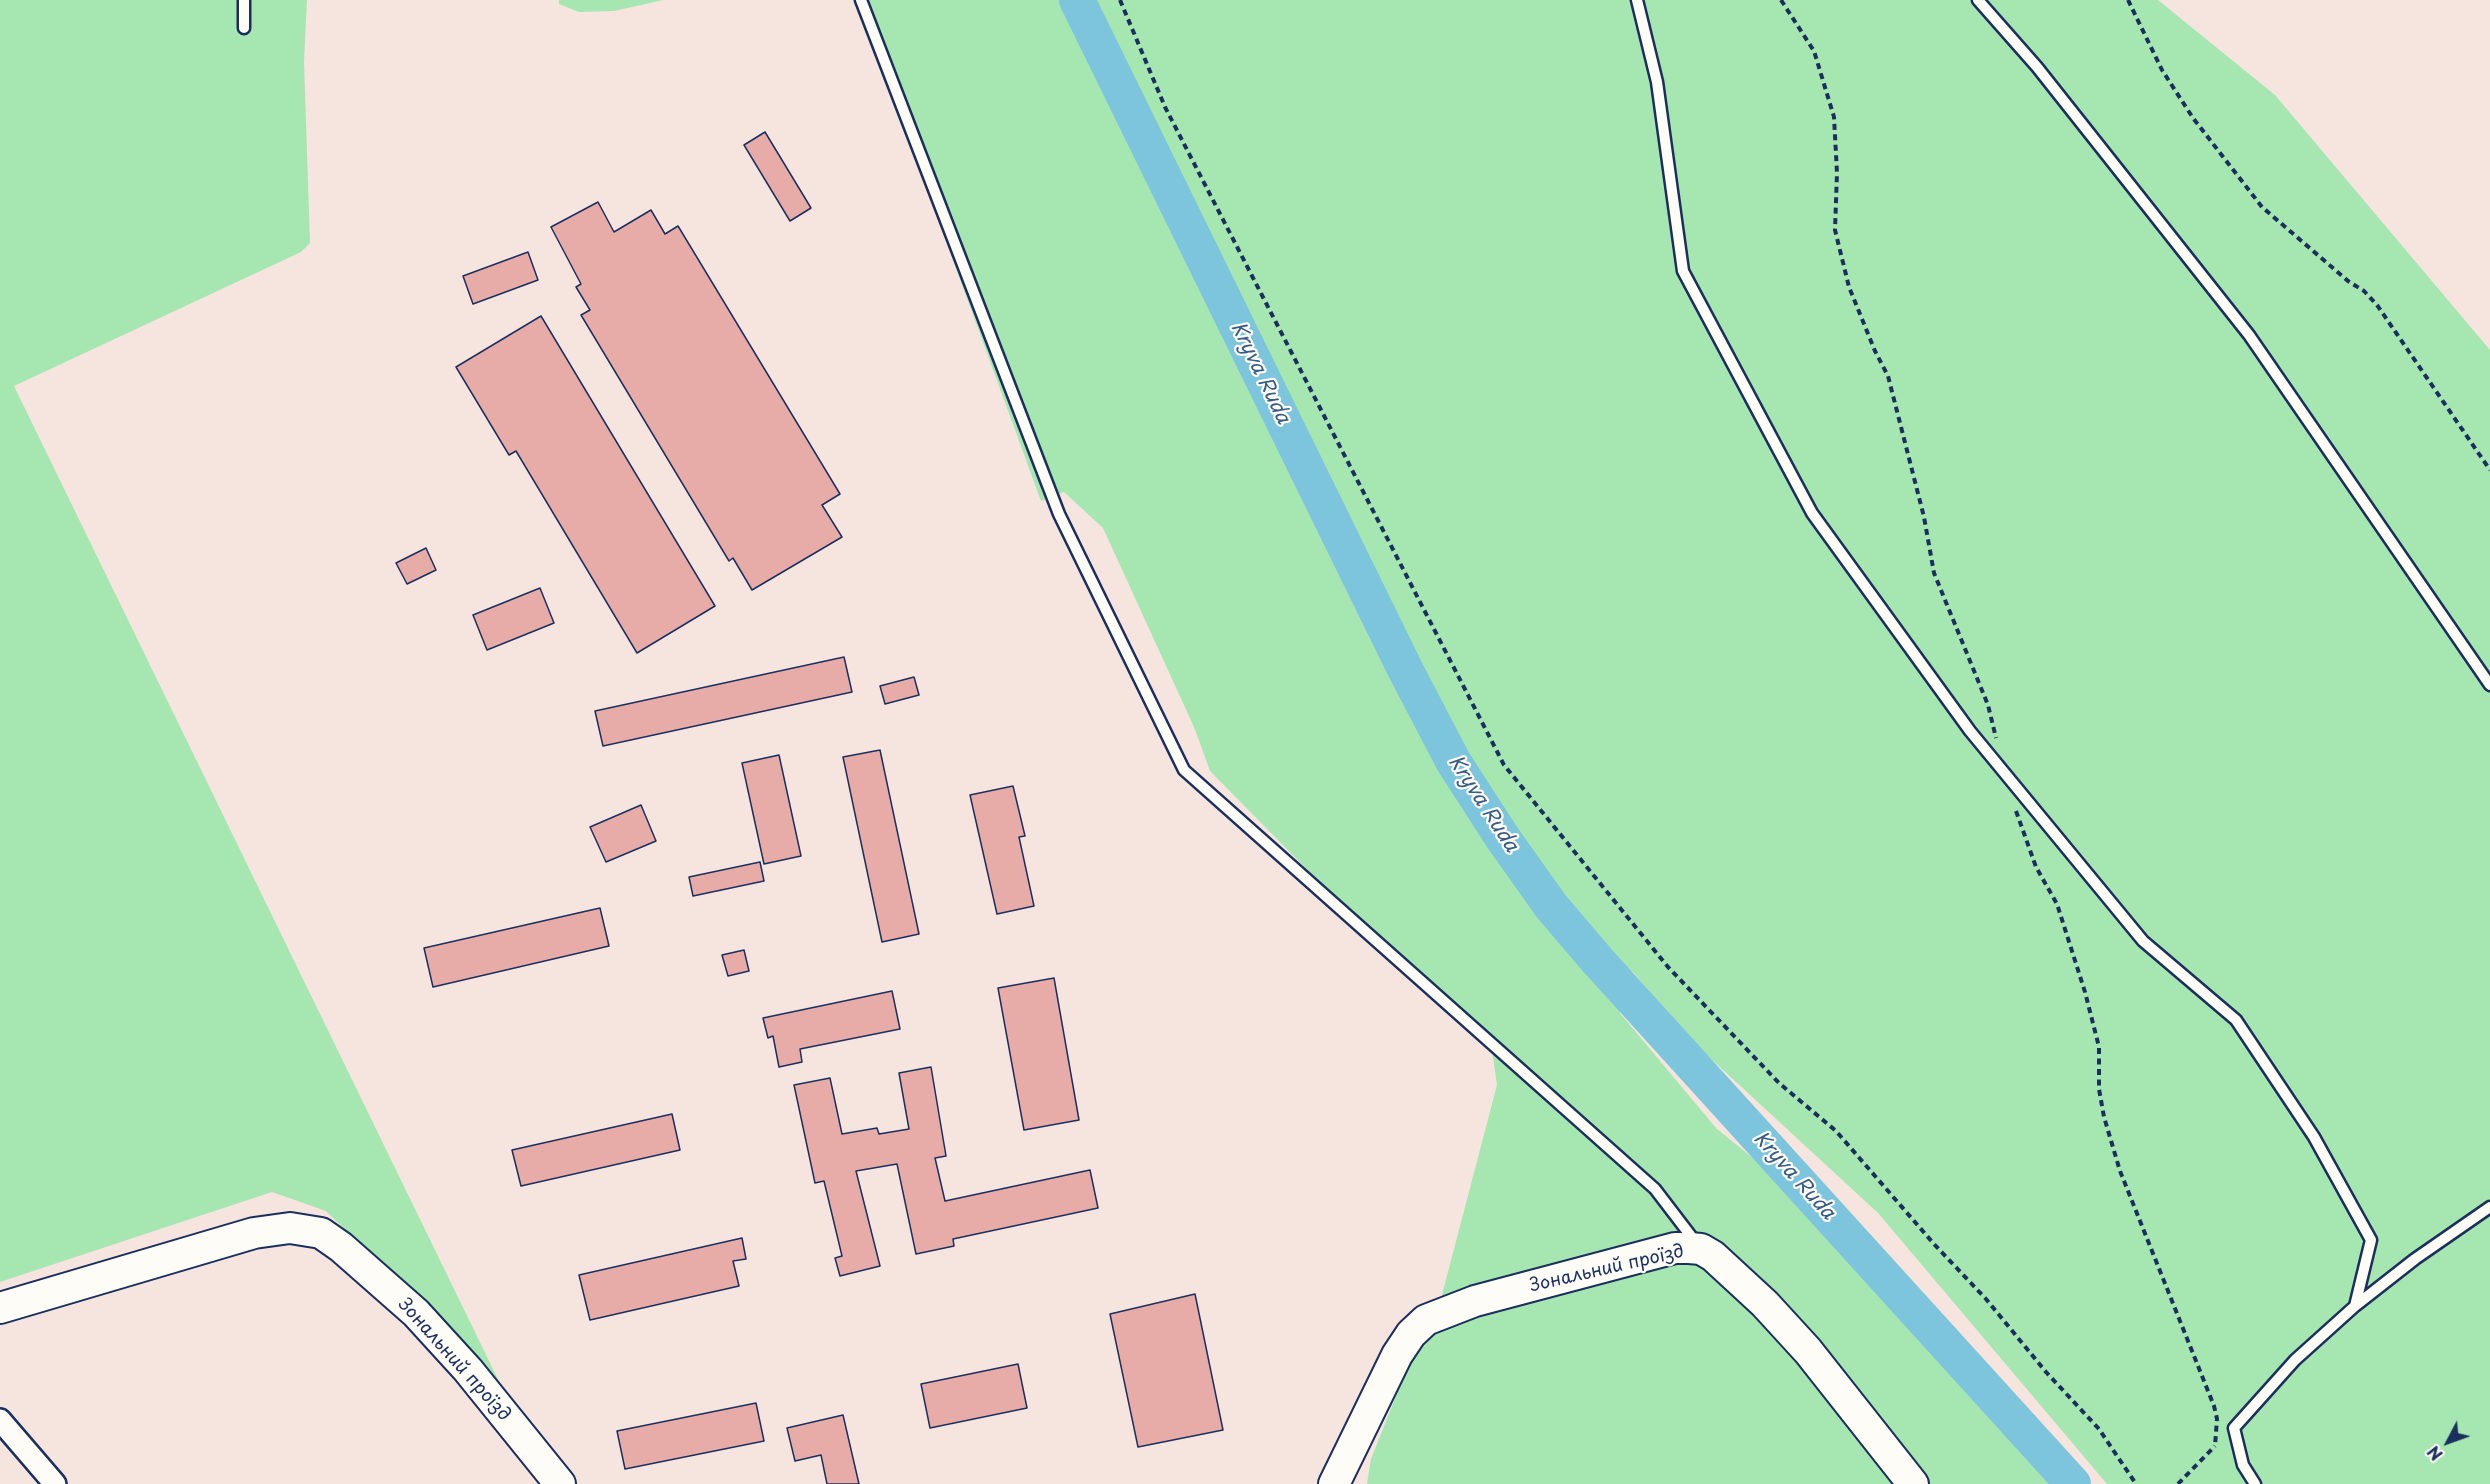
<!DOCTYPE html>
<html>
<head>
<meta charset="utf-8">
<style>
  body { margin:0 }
  #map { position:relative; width:2490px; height:1484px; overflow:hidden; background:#f6e4df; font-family:"Playpen Sans",sans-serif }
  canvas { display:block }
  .north { position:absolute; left:2418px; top:1412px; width:60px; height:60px; -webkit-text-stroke:4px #fdfcf7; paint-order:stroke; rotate:229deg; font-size:16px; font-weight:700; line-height:24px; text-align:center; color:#1b2f5e }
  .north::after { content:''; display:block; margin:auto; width:21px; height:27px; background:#1b2f5e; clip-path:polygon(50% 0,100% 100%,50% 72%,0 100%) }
</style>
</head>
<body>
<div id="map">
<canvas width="2490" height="1484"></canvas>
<div class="north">N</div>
</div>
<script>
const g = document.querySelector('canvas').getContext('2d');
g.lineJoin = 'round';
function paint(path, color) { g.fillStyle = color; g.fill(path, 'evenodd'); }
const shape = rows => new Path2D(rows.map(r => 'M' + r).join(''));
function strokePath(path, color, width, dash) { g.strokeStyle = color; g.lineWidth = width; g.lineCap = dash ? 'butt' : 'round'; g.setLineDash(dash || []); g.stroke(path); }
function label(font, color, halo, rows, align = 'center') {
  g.font = font + ' "Playpen Sans",sans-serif'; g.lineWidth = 4.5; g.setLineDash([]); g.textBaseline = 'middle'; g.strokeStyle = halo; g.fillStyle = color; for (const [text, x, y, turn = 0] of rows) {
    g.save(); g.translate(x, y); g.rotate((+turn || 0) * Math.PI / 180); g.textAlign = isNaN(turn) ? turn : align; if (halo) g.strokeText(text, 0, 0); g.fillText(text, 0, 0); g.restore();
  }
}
const green = shape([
  [0,0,307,0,304,62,310,243,301,252,14,386,512,1408,421,1304,326,1211,272,1192,0,1282],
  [559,0,663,0,614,11,579,12,559,4],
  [858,0,2158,0,2275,95,2490,350,2490,1484,2107,1484,1878,1213,1696,1045,1632,971,1620,1013,1716,1128,1811,1206,2054,1484,1367,1484,1371,1459,1409,1363,1433,1329,1497,1085,1490,1036,1346,909,1210,771,1194,727,1103,528,1064,492,1041,501]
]);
const river = shape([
  [1077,0,1405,669,1453,761,1502,837,1551,906,1597,960,2073,1484]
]);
const building = shape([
  [765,132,811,208,790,221,744,145,765,132],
  [598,202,614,232,651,210,665,234,678,226,840,494,822,505,842,537,752,590,733,558,729,561,581,315,590,310,576,287,581,284,551,227,598,202],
  [528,252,538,280,473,304,463,276,528,252],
  [541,316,715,606,637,653,516,451,509,455,456,367,541,316],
  [426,548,436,570,407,584,396,563,426,548],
  [540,588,554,623,487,650,473,615,540,588],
  [844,657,852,692,603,746,595,711,844,657],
  [914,677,919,695,885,704,880,686,914,677],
  [880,750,919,934,882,942,843,757,880,750],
  [779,755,801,856,764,864,742,763,779,755],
  [1013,786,1025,836,1019,837,1034,906,997,914,970,795,1013,786],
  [641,805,656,841,606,862,590,827,641,805],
  [760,862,764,881,693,896,689,877,760,862],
  [600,908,609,946,433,987,424,948,600,908],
  [744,950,749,971,728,976,722,955,744,950],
  [1054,978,1079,1120,1024,1130,998,988,1054,978],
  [892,991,900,1029,800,1049,802,1062,779,1067,773,1036,768,1038,763,1018,892,991],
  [931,1067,946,1156,935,1158,945,1201,1090,1170,1098,1208,953,1239,954,1246,916,1254,897,1164,856,1171,880,1266,840,1276,835,1258,842,1256,824,1181,815,1183,794,1085,830,1078,842,1134,877,1128,879,1134,909,1129,899,1073,931,1067],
  [672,1114,680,1150,521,1186,512,1150,672,1114],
  [742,1238,746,1259,733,1261,739,1286,590,1320,579,1275,742,1238],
  [1195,1294,1223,1430,1138,1447,1110,1314,1195,1294],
  [1018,1364,1027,1408,930,1428,921,1384,1018,1364],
  [756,1403,764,1441,625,1469,617,1431,756,1403],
  [843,1415,859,1484,827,1484,821,1455,795,1461,787,1428,843,1415]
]);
const path = shape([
  [1120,0,1165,107,1504,765,1668,967,1779,1083,1836,1131,1934,1244,1986,1299,2046,1372,2099,1429,2136,1484],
  [1781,0,1814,51,1834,117,1837,173,1835,230,1849,287,1875,351,1888,376,1924,517,1934,573,1988,705,1996,738],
  [2128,0,2162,70,2193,118,2262,207,2348,281,2364,291,2377,305,2490,470],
  [2016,811,2036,867,2057,904,2085,992,2099,1047,2099,1089,2104,1117,2120,1171,2214,1406,2217,1419,2215,1446],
  [2178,1484,2215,1446]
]);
const lane = shape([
  [244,0,244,28],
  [861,0,1059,514,1184,770,1655,1189,1697,1244],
  [1637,0,1657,82,1683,271,1812,513,1970,731,2143,941,2236,1020,2314,1137,2371,1240,2355,1306],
  [1978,0,2037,67,2249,335,2490,685],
  [2255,1484,2243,1465,2234,1428,2295,1360,2355,1306,2415,1259,2490,1207]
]);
const street = shape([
  [0,1420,55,1484]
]);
const secondary = shape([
  [0,1308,254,1233,290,1228,321,1233,341,1247,416,1313,468,1370,560,1484],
  [1334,1484,1397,1355,1411,1334,1426,1320,1475,1301,1675,1248,1689,1248,1701,1249,1713,1256,1765,1304,1808,1351,1913,1484]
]);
const streetNames = [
  ["Зональний проїзд",1607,1269,-13],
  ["Зональний проїзд",454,1360,48]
];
const waterNames = [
  ["Kryva Ruda",1260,373,64],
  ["Kryva Ruda",1483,804,57],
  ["Kryva Ruda",1794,1176,48]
];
paint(green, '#a6e7b1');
strokePath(river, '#7cc5dd', 36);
paint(building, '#e7aca8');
strokePath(building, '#1b2f5e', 1.5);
strokePath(lane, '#1b2f5e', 15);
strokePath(street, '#1b2f5e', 26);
strokePath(secondary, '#1b2f5e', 34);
strokePath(path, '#1b2f5e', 4, [6, 4.5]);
strokePath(lane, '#fdfcf7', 10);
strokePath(street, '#fdfcf7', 21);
strokePath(secondary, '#fdfcf7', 30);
label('18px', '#1b2f5e', '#fdfcf7', streetNames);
label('italic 20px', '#385c84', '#fdfcf7', waterNames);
</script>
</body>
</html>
